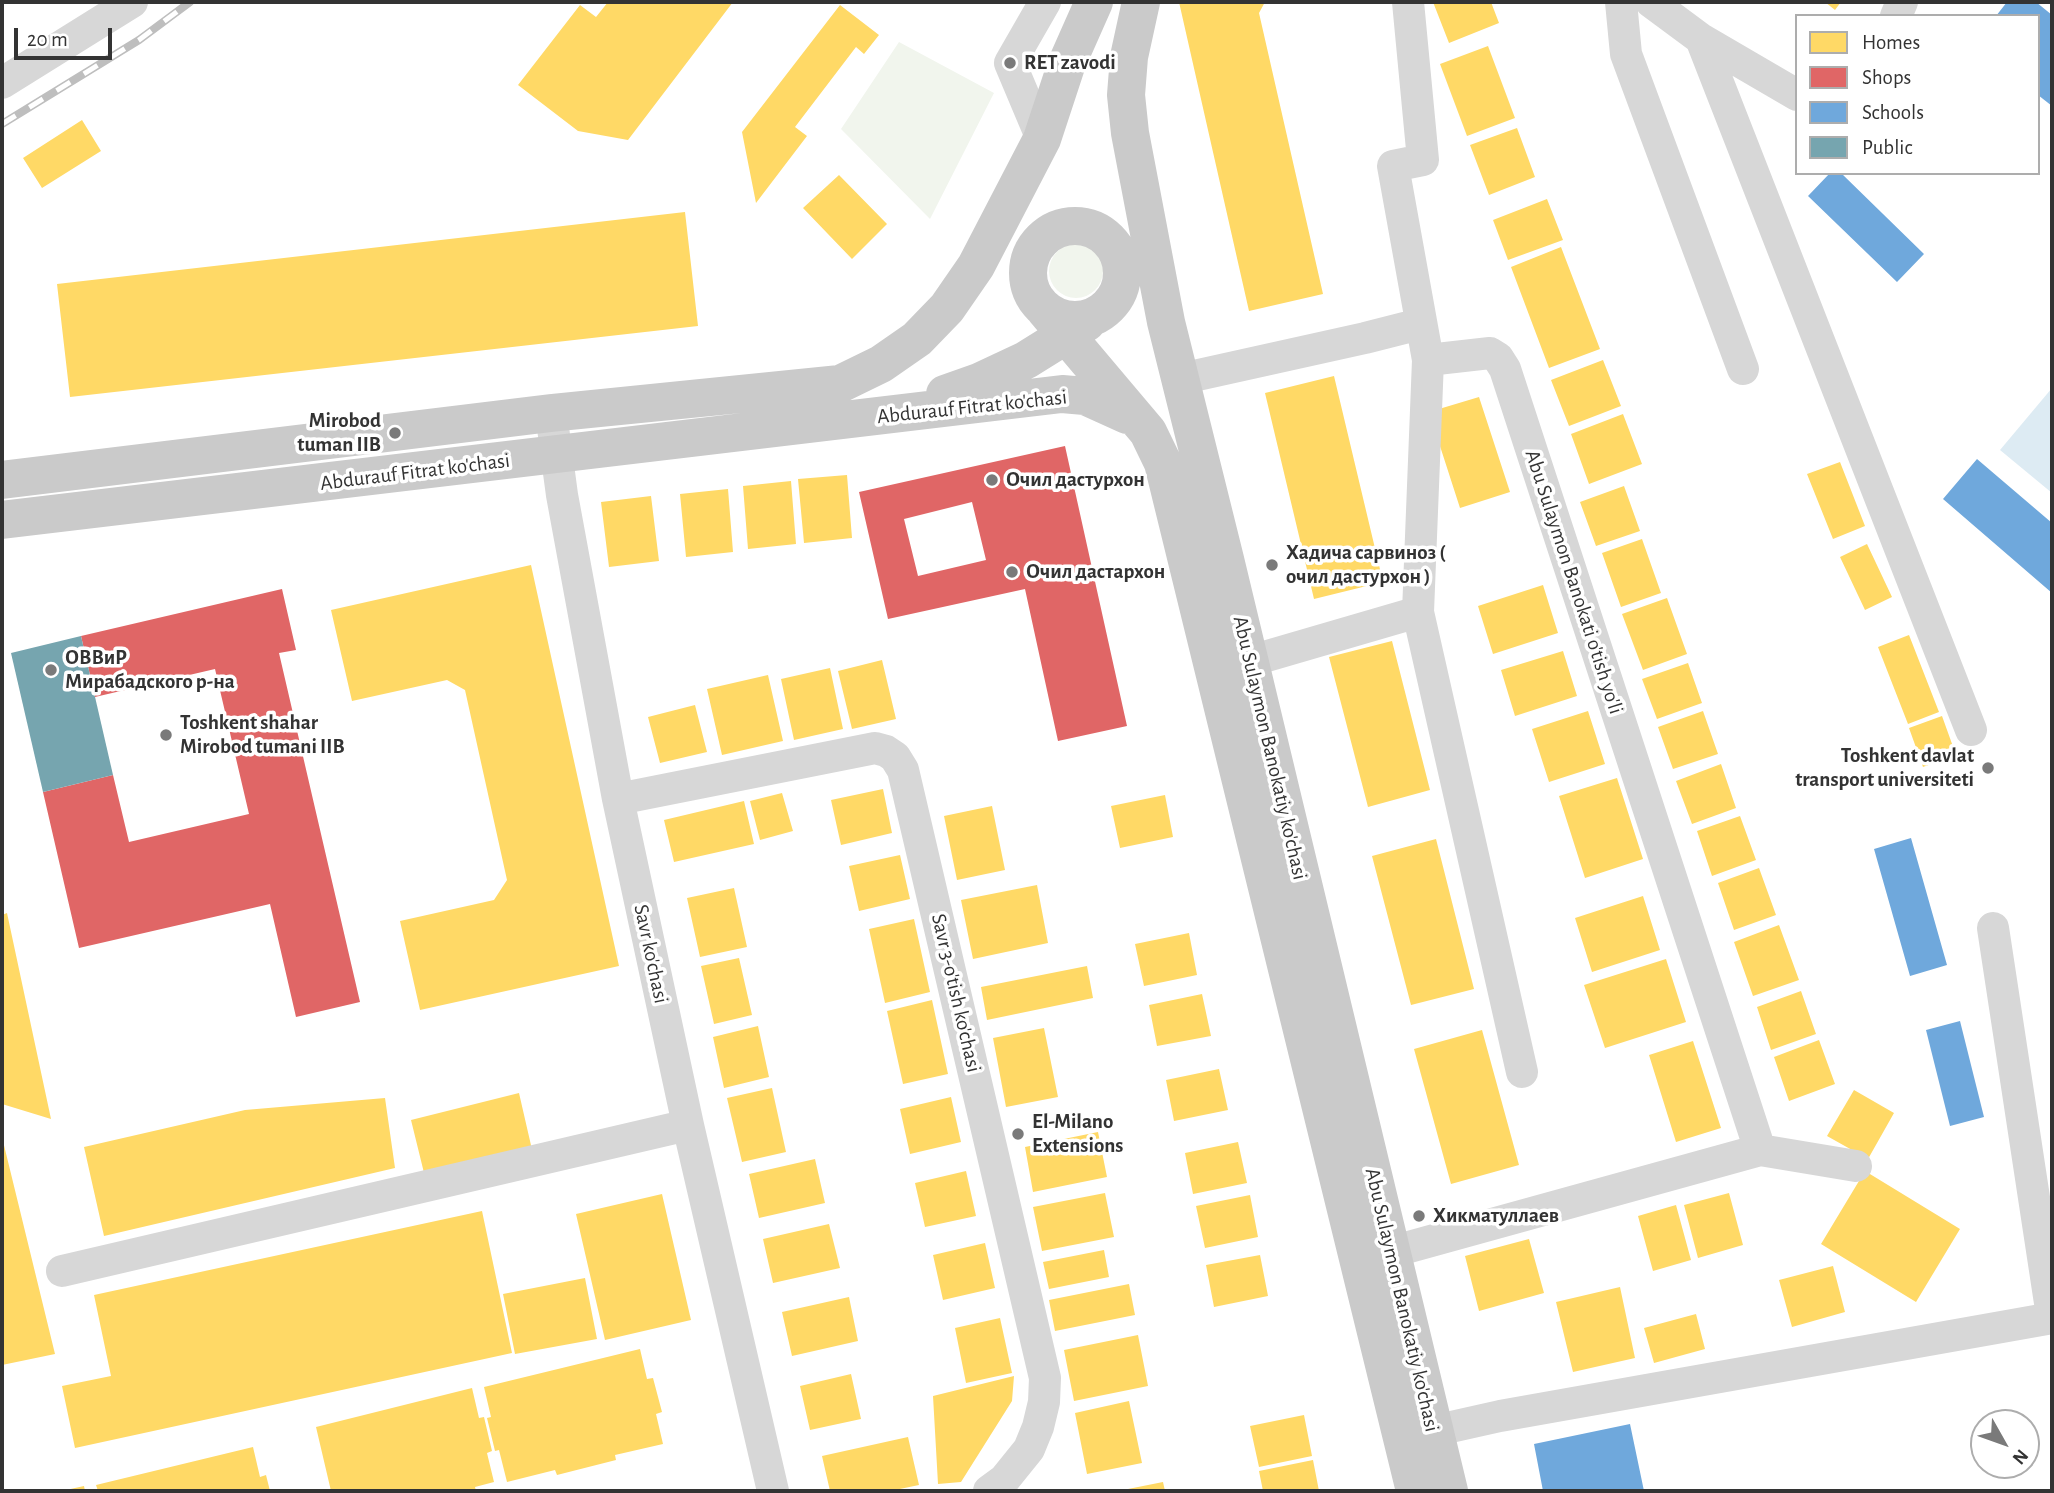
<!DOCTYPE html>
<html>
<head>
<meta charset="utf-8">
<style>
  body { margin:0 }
  #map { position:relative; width:2054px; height:1493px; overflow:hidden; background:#fff; font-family:"Alegreya Sans",sans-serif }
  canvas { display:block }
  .frame { position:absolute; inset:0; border:4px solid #333; pointer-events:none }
  .legend { position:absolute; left:1795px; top:14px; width:245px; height:161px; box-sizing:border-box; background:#fff; border:2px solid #adadad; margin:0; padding:9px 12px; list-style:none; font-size:21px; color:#333 }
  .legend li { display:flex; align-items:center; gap:14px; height:35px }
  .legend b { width:35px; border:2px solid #adadad }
  .north { position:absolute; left:1970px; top:1409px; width:70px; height:70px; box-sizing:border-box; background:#fff; border:2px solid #adadad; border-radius:50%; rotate:130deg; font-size:19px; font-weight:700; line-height:28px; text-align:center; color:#333 }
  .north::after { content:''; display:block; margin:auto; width:24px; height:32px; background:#7a7a7a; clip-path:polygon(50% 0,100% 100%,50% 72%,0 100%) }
  .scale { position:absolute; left:14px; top:28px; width:98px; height:32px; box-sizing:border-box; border:4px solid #333; border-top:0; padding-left:9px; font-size:21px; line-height:24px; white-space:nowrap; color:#333; -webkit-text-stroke:5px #fff; paint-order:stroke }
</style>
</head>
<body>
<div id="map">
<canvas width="2054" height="1493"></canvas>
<div class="frame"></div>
<ul class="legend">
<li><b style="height:19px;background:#ffd966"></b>Homes</li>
<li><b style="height:19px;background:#e06666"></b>Shops</li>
<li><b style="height:19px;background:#6fa8dc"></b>Schools</li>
<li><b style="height:19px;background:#76a5af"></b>Public</li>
</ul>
<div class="north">N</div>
<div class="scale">20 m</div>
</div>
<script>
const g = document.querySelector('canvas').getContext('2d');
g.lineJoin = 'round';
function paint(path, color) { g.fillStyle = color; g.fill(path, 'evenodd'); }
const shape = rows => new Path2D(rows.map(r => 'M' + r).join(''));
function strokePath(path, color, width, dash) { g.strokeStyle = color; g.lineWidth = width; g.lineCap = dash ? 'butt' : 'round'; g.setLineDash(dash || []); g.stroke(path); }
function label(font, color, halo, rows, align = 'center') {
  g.font = font + ' "Alegreya Sans",sans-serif'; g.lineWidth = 7; g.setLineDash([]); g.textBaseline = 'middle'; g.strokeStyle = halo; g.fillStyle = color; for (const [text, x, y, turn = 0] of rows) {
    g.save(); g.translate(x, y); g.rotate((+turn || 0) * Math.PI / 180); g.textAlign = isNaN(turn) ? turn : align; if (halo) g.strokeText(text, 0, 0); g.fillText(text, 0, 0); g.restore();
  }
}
const green = shape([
  [899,42,994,93,930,219,841,129],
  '1049 271a27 27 0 1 1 54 0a27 27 0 1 1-54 0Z'
]);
const water = shape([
  [2052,388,2052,493,2000,450]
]);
const homes = shape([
  [608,2,733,2,628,140,578,131,518,85,580,5,596,17],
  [1179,2,1265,2,1259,13,1323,294,1249,311],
  [1433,2,1491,2,1499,23,1449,43],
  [1825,2,1841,2,1835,10],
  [840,5,879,35,864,54,856,47,795,127,807,136,756,203,742,132],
  [1488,46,1515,118,1467,136,1440,64],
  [82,120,101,151,42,188,23,158],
  [1517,128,1535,177,1489,195,1470,145],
  [839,175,887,224,852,259,803,208],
  [1547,199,1563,240,1508,260,1493,220],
  [685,212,698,326,70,397,57,284],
  [1561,247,1600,349,1549,368,1511,267],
  [1603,360,1621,406,1569,426,1551,380],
  [1334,376,1383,582,1314,599,1265,393],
  [1479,397,1510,492,1460,508,1429,412],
  [1623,414,1642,464,1589,484,1571,434],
  [1840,462,1865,526,1833,539,1807,474],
  [847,475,852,538,804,543,798,479],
  [791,481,796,544,748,549,743,486],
  [1624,486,1640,531,1596,546,1580,502],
  [728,489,733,552,686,557,680,494],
  [651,496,659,561,609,567,601,502],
  [1642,539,1661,593,1621,607,1602,553],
  [1867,544,1892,597,1865,610,1840,557],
  [531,565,619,966,420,1010,400,921,494,900,507,880,465,690,447,680,352,701,331,610],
  [1543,585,1558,633,1493,654,1478,606],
  [1667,598,1687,654,1643,670,1622,614],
  [1909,635,1939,712,1908,724,1878,647],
  [1392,641,1430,790,1368,807,1329,657],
  [1563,651,1577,696,1515,716,1501,670],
  [882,660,896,719,852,729,838,671],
  [1688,663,1702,703,1657,719,1642,679],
  [830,668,843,729,794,740,781,679],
  [768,675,783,741,722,755,707,689],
  [695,705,707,752,660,763,648,717],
  [1588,711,1605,764,1549,782,1532,729],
  [1703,711,1718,754,1673,769,1658,727],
  [1942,716,1956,755,1923,767,1909,728],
  [1721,764,1736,808,1692,824,1676,781],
  [1617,778,1643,859,1585,878,1559,796],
  [883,789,892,833,841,845,831,800],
  [782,793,793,831,760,840,750,801],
  [1165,795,1173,837,1120,848,1111,806],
  [744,801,754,844,674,862,664,820],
  [992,806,1005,870,957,880,944,816],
  [1740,816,1756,860,1712,876,1697,831],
  [1436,839,1474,989,1411,1005,1372,856],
  [900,855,910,899,859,911,849,866],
  [1759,868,1776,915,1734,930,1718,883],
  [1037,885,1048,943,973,959,961,900],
  [734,888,747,947,700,957,687,898],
  [1643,896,1660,950,1592,972,1575,918],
  [7,913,51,1119,2,1104,2,915],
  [914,919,930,992,885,1003,869,929],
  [1779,925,1799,980,1753,996,1734,942],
  [1189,933,1197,975,1144,986,1135,944],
  [739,958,752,1015,714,1024,701,966],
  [1666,959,1686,1022,1605,1048,1584,985],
  [1087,966,1093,998,987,1020,981,987],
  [1801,991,1816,1034,1771,1050,1757,1007],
  [1202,994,1211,1036,1157,1046,1149,1005],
  [932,1000,948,1074,903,1084,887,1011],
  [758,1026,769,1077,724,1088,713,1037],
  [1044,1028,1058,1097,1006,1107,993,1038],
  [1482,1030,1519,1165,1451,1184,1414,1049],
  [1819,1040,1835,1084,1789,1101,1774,1057],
  [1693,1041,1721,1128,1676,1142,1649,1055],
  [1219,1069,1228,1110,1174,1121,1166,1080],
  [772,1088,786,1152,742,1162,727,1098],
  [1854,1090,1894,1113,1868,1159,1827,1136],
  [519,1093,533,1154,426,1181,411,1120],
  [951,1097,961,1142,910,1154,900,1109],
  [385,1098,395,1168,104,1236,84,1147,245,1110],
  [1098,1132,1107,1177,1033,1192,1025,1147],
  [2,1137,55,1354,2,1365],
  [1238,1142,1247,1183,1193,1194,1185,1153],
  [815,1159,825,1203,759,1218,749,1174],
  [966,1171,976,1216,925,1227,915,1183],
  [1865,1171,1960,1229,1916,1302,1821,1244],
  [1105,1193,1114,1237,1042,1251,1033,1207],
  [1729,1193,1743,1245,1698,1258,1684,1205],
  [662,1194,691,1320,605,1340,576,1214],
  [1250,1195,1258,1237,1205,1248,1196,1206],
  [1676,1205,1691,1260,1653,1271,1638,1216],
  [482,1211,512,1353,75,1448,62,1386,111,1376,94,1295],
  [829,1224,840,1268,773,1283,763,1239],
  [1529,1239,1544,1293,1479,1311,1465,1256],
  [985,1243,995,1288,943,1300,933,1255],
  [1104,1250,1109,1277,1049,1289,1043,1262],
  [1260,1255,1268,1296,1214,1307,1206,1265],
  [1833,1266,1845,1312,1792,1327,1779,1280],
  [585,1278,597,1339,515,1354,503,1294],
  [1129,1284,1135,1315,1055,1331,1049,1300],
  [1620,1287,1635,1358,1573,1372,1556,1302],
  [849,1297,858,1341,792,1356,782,1312],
  [1696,1314,1705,1349,1654,1363,1644,1328],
  [1000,1318,1012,1373,966,1383,955,1328],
  [1138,1335,1148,1386,1074,1401,1064,1350],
  [640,1349,647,1379,653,1378,662,1412,656,1414,663,1444,615,1455,616,1460,557,1475,555,1470,507,1482,499,1450,495,1451,487,1418,491,1417,484,1387],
  [851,1374,861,1419,810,1430,800,1386],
  [1014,1376,1012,1401,961,1482,938,1484,933,1396],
  [472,1388,479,1418,484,1417,492,1451,487,1453,494,1482,475,1487,476,1491,331,1491,316,1427],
  [1129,1401,1142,1463,1087,1474,1075,1413],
  [1304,1415,1312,1456,1259,1467,1250,1426],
  [908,1437,919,1485,890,1491,830,1491,822,1456],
  [253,1447,260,1477,266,1475,270,1491,98,1491,96,1485],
  [1313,1460,1319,1491,1263,1491,1259,1471],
  [1163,1482,1165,1491,1123,1491,1123,1490],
  [84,1486,85,1491,66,1491,66,1490]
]);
const shops = shape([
  [1065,446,1127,726,1058,741,1025,589,888,619,859,492],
  [972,502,986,560,918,576,904,519],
  [282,589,296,650,279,653,360,1002,296,1017,270,904,79,948,43,792,113,775,129,842,249,814,215,669,95,697,81,636]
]);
const schools = shape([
  [2007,2,2036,2,2052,15,2052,106,2038,95,2038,16,1996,16],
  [1830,173,1841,173,1924,254,1897,282,1808,196],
  [1977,459,2052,523,2052,593,1943,499],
  [1911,838,1947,965,1910,976,1874,849],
  [1960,1021,1984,1117,1950,1126,1926,1030],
  [1630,1424,1644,1491,1543,1491,1534,1444]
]);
const public = shape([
  [81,636,113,775,43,792,11,653]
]);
const minor = shape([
  [1408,2,1423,160,1393,166,1428,360,1490,353,1498,358,1505,369,1760,1150,1856,1166],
  [1621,2,1626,54,1743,369],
  [1651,2,1701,39,1971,730],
  [1896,16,1902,2],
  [1701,39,1797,95],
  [2,83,132,2],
  [1042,139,1010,63,1045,2],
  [1180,379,1365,338,1420,324],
  [551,413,562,495,618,799,688,1125,773,1491],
  [1418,612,1522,1072],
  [1250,661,1418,612,1428,360],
  [618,799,875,748,886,751,895,757,903,770,1045,1378,1044,1402,1038,1427,1029,1449,1004,1480,989,1491],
  [1993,928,2052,1316],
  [1391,1252,1760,1150],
  [62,1271,688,1125],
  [1433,1431,1500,1416,2052,1318]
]);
const major = shape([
  [1141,2,1129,57,1126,95,1130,133,1166,322,1225,559,1449,1491],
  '1028 273a47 47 0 1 1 94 0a47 47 0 1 1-94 0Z',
  [1045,310,1148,432,1163,463,1415,1491],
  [945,394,979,382,1026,360,1087,322],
  [2,480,551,413,840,384,881,364,917,339,947,308,976,266,1042,139,1067,63,1094,2],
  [2,520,1062,394,1085,396,1127,415]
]);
const rail = shape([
  [2,124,139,40,190,2]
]);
const markers = [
  [1010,63,7,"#7a7a7a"],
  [395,433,7,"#7a7a7a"],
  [992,480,7,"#7a7a7a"],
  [1272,565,7,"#7a7a7a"],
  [1012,572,7,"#7a7a7a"],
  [51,670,7,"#7a7a7a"],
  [166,735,7,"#7a7a7a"],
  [1988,768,7,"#7a7a7a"],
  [1018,1134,7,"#7a7a7a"],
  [1419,1216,7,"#7a7a7a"]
];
const poiNames = [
  ["RET zavodi",1024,63],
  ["Mirobod",381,421,"right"],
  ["tuman IIB",381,445,"right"],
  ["Очил дастурхон",1006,480],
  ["Хадича сарвиноз (",1286,553],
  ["очил дастурхон )",1286,577],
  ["Очил дастархон",1026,572],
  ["ОВВиР",65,658],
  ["Мирабадского р-на",65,682],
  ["Toshkent shahar",180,723],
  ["Mirobod tumani IIB",180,747],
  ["Toshkent davlat",1974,756,"right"],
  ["transport universiteti",1974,780,"right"],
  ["El-Milano",1032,1122],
  ["Extensions",1032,1146],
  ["Хикматуллаев",1433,1216]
];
const streetNames = [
  ["Abdurauf Fitrat ko'chasi",972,407,-6],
  ["Abdurauf Fitrat ko'chasi",415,472,-7],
  ["Abu Sulaymon Banokati o'tish yo'li",1574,582,72],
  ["Abu Sulaymon Banokatiy ko'chasi",1270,748,77],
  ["Savr ko'chasi",651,954,78],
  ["Savr 3-o'tish ko'chasi",956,993,77],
  ["Abu Sulaymon Banokatiy ko'chasi",1402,1300,77]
];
paint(green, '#f1f5ed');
paint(water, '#ddebf3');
paint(homes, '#ffd966');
paint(shops, '#e06666');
paint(schools, '#6fa8dc');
paint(public, '#76a5af');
strokePath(minor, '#d7d7d7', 32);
strokePath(major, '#cacaca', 38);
strokePath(rail, '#bebebe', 8);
strokePath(rail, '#fff', 5, [16]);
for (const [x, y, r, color] of markers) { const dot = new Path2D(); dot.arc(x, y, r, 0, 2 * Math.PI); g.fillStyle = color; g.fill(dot); strokePath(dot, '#fff', 2.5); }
label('bold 21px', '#333', '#fff', poiNames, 'left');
label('21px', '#333', '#fff', streetNames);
</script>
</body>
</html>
